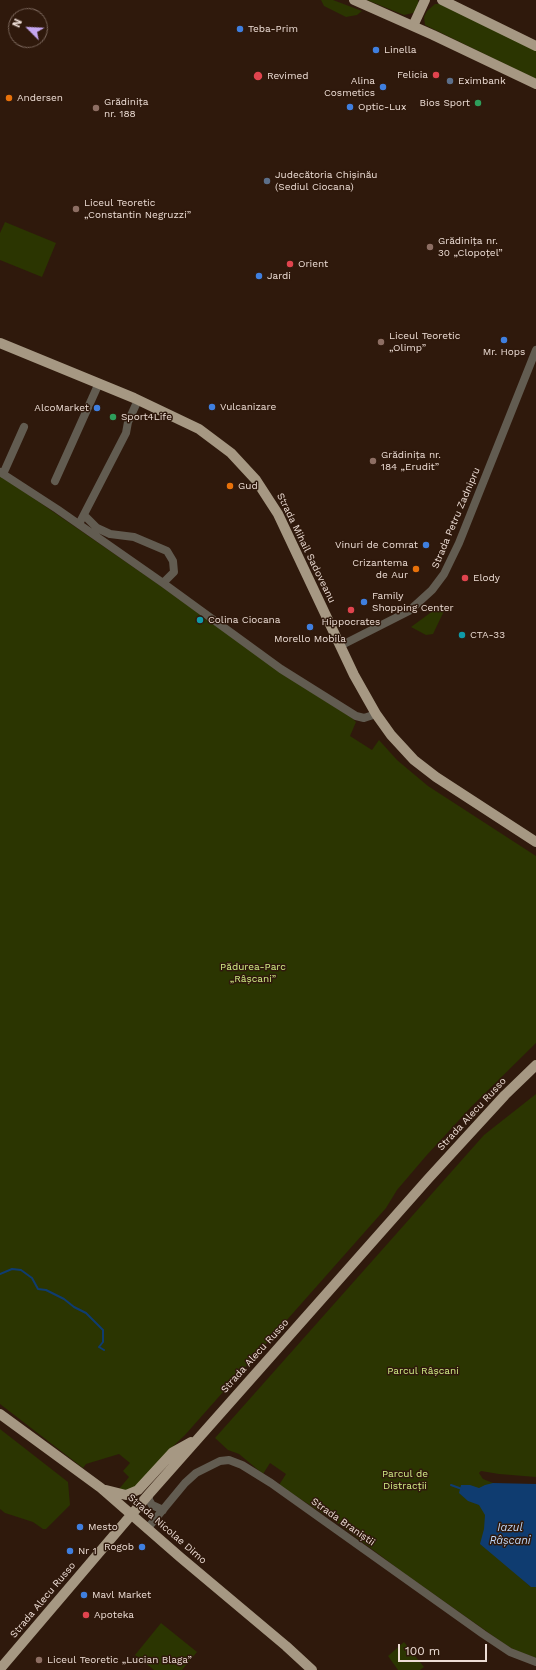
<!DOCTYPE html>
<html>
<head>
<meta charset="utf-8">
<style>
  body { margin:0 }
  #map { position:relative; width:536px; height:1670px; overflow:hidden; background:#2f190c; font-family:"Work Sans",sans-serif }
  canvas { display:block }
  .north { position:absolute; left:8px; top:8px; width:40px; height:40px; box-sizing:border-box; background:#2f190c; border:1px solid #7b675c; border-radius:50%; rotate:294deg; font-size:11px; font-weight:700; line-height:16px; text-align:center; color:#edddd5 }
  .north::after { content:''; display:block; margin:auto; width:14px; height:18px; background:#c5a7f1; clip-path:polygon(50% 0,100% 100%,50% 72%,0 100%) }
  .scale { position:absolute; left:398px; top:1644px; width:89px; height:18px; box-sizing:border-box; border:2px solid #edddd5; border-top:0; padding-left:5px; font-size:12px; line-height:14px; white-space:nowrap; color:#edddd5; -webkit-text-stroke:3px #2f190c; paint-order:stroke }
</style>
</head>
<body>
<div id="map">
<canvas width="536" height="1670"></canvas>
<div class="north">N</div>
<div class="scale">100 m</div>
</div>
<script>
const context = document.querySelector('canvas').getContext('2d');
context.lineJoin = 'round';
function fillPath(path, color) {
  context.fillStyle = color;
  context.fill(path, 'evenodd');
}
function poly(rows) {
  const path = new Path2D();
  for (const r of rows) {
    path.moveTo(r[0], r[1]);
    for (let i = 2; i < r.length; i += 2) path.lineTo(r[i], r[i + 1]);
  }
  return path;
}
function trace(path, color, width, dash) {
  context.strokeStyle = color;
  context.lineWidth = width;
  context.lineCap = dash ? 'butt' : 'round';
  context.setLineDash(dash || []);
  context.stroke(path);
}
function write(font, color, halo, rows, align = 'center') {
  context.font = font + ' "Work Sans",sans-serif';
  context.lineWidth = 3;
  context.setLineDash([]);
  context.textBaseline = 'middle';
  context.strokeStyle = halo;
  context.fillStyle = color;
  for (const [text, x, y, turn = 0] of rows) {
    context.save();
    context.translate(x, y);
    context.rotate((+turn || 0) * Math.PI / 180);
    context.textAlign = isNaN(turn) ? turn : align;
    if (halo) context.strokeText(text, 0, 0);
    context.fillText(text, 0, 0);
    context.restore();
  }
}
fillPath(poly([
  [321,0,333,0,362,11,357,15,346,17,324,6],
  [367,0,418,0,419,5,416,10,413,13,404,15],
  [435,4,440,4,536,50,536,79,425,25,424,17,427,11],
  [5,222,56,243,42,277,0,260,0,233],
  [0,475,165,589,283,674,352,718,356,722,350,736,372,750,379,740,397,760,428,786,536,856,536,1043,471,1107,426,1156,397,1190,386,1208,185,1435,166,1453,135,1488,122,1491,119,1489,129,1477,123,1471,130,1463,119,1454,86,1464,83,1468,0,1404],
  [441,605,444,606,445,609,433,634,426,635,411,627],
  [536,1094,536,1477,499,1474,481,1471,479,1473,483,1479,493,1483,522,1579,531,1587,536,1587,536,1658,515,1650,506,1645,401,1571,336,1522,279,1485,286,1474,270,1463,263,1474,239,1454,228,1450,215,1438,484,1135],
  [0,1429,68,1482,70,1505,46,1529,43,1529,33,1522,5,1513,0,1509],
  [161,1623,197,1652,182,1670,154,1670,135,1655],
  [404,1642,424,1667,420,1670,398,1670,388,1656]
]), '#2b3501');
fillPath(poly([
  [493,1483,536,1484,536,1587,531,1587,480,1544,484,1529,485,1515,479,1505,468,1501,459,1493,461,1485,470,1485,479,1488,485,1485]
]), '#0f3c70');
trace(poly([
  [0,1274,12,1269,21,1270,32,1278,38,1289,46,1290,64,1299,74,1307,86,1313,103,1330,103,1342,99,1347,104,1350],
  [451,1485,462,1489]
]), '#0f3c70', 2);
trace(poly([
  [0,472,57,509,163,583,281,669,356,716,364,718,376,714],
  [3,474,24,427],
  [55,481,99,383],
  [84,515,97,528,110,534,134,537,167,551,173,561,174,572,163,583],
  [79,524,126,433,128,422,138,400],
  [340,646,409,611,432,590,444,574,459,543,536,350],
  [149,1494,149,1500,152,1505,163,1510],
  [147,1529,185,1483,196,1473,220,1461,229,1460,242,1465,271,1483,483,1634,510,1652,536,1662]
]), '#625c51', 8);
trace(poly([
  [354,0,433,35,536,84],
  [442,0,536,46],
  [413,26,425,0],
  [0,343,134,398,199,429,231,453,256,480,278,514,354,675,376,714,391,735,414,760,436,777,536,842],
  [0,1414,101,1488,180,1557,286,1646,312,1670],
  [106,1490,126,1495,138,1490,173,1452,191,1442],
  [0,1669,149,1494,428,1179,505,1095,536,1065]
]), '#a69883', 10);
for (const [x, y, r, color] of [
  [240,29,4,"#3f7fe0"],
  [376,50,4,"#3f7fe0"],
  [436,75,4,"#e0444e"],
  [258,76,5,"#e0444e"],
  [450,81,4,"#5c6f8a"],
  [383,87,4,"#3f7fe0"],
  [9,98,4,"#e8710a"],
  [478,103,4,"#2e9e5b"],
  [350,107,4,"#3f7fe0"],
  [96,108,4,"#8d6e63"],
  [267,181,4,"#5c6f8a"],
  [76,209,4,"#8d6e63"],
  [430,247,4,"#8d6e63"],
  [290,264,4,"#e0444e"],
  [259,276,4,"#3f7fe0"],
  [504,340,4,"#3f7fe0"],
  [381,342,4,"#8d6e63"],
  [212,407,4,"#3f7fe0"],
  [97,408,4,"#3f7fe0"],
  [113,417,4,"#2e9e5b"],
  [373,461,4,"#8d6e63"],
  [230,486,4,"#e8710a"],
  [426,545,4,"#3f7fe0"],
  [416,569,4,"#e8710a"],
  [465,578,4,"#e0444e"],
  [364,602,4,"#3f7fe0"],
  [351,610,4,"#e0444e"],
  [200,620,4,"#0f9aa8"],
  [310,627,4,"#3f7fe0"],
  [462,635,4,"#0f9aa8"],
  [80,1527,4,"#3f7fe0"],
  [142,1547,4,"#3f7fe0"],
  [70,1551,4,"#3f7fe0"],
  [84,1595,4,"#3f7fe0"],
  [86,1615,4,"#e0444e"],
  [39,1660,4,"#8d6e63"]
]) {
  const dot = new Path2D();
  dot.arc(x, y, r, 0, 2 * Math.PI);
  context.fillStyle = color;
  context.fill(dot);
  trace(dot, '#2f190c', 1.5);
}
write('10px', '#edddd5', '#2f190c', [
  ["Teba-Prim",248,29],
  ["Linella",384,50],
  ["Felicia",428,75,"right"],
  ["Revimed",267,76],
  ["Alina",375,81,"right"],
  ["Cosmetics",375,93,"right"],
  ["Eximbank",458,81],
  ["Andersen",17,98],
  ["Grădinița",104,102],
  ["nr. 188",104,114],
  ["Bios Sport",470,103,"right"],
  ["Optic-Lux",358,107],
  ["Judecătoria Chișinău",275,175],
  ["(Sediul Ciocana)",275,187],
  ["Liceul Teoretic",84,203],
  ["„Constantin Negruzzi”",84,215],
  ["Grădinița nr.",438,241],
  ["30 „Clopoțel”",438,253],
  ["Orient",298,264],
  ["Jardi",267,276],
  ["Liceul Teoretic",389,336],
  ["„Olimp”",389,348],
  ["Mr. Hops",504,352,"center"],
  ["Vulcanizare",220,407],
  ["AlcoMarket",89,408,"right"],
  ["Sport4Life",121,417],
  ["Grădinița nr.",381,455],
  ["184 „Erudit”",381,467],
  ["Gud",238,486],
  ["Vinuri de Comrat",418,545,"right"],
  ["Crizantema",408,563,"right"],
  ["de Aur",408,575,"right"],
  ["Elody",473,578],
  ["Family",372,596],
  ["Shopping Center",372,608],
  ["Colina Ciocana",208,620],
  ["Hippocrates",351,622,"center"],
  ["CTA-33",470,635],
  ["Morello Mobila",310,639,"center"],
  ["Mesto",88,1527],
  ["Rogob",134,1547,"right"],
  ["Nr 1",78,1551],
  ["Mavl Market",92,1595],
  ["Apoteka",94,1615],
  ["Liceul Teoretic „Lucian Blaga”",47,1660]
], 'left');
write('10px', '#edddd5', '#2f190c', [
  ["Strada Petru Zadnipru",456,518,-67],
  ["Strada Mihail Sadoveanu",306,548,64],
  ["Strada Alecu Russo",472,1114,-47],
  ["Strada Alecu Russo",255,1356,-48],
  ["Strada Braniștii",343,1522,35],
  ["Strada Nicolae Dimo",167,1529,41],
  ["Strada Alecu Russo",43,1600,-50]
]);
write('10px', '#d3ee87', '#2f190c', [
  ["Pădurea-Parc",253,967],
  ["„Râșcani”",253,979],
  ["Parcul Râșcani",423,1371],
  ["Parcul de",405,1474],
  ["Distracții",405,1486]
]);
write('italic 11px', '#bed7f8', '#2f190c', [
  ["Iazul",510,1528],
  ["Râșcani",510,1541]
]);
</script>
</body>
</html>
